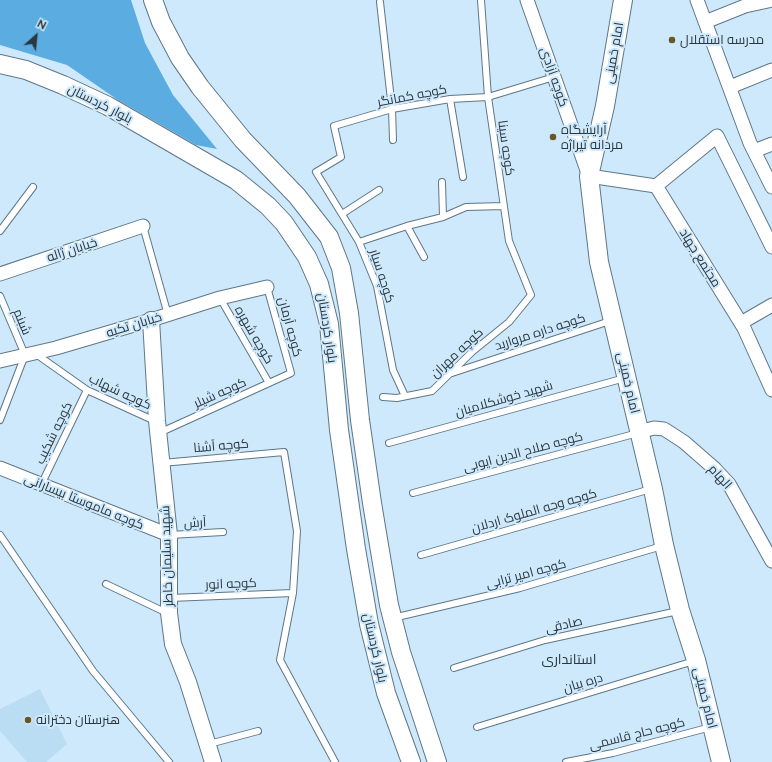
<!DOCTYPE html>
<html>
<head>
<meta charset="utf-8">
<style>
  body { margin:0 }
  #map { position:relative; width:772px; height:762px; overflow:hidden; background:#cee9fc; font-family:Raleway,sans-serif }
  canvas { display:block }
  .north { position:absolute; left:16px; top:16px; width:40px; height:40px; -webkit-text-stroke:3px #cee9fc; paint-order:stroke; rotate:27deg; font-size:11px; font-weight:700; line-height:16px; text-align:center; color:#2b363d }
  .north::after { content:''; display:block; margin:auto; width:14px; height:18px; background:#2b363d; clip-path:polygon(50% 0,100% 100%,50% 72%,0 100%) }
</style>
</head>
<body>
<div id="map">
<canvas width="772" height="762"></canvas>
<div class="north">N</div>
</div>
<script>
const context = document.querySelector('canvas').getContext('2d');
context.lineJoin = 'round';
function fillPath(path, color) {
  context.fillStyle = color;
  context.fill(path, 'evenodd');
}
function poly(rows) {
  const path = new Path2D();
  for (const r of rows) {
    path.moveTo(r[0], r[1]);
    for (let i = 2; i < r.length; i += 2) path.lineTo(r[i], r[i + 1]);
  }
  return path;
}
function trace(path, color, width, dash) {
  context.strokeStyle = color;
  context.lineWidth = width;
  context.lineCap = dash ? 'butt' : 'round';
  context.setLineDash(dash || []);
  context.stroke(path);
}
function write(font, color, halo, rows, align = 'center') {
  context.font = font + ' Raleway,Cairo,sans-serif';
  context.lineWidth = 4;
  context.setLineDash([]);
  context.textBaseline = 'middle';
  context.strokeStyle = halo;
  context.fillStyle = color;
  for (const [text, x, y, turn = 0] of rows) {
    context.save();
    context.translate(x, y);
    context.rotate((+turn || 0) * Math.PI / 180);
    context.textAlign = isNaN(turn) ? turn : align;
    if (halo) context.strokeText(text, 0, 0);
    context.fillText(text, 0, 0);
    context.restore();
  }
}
fillPath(poly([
  [40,689,67,744,46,762,27,762,0,731,0,709]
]), '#bbddf4');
fillPath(poly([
  [0,0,131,0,145,43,173,95,217,149,196,145,118,100,67,65,0,45]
]), '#5aace1');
const service = poly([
  [380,2,392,109,393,140],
  [450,99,463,177],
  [442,182,443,217,466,207,504,206],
  [342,214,379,190],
  [143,226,168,315],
  [407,226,443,217],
  [0,231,33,187],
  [359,242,407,226,424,257],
  [0,296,25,355,0,420],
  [220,298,269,383],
  [36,354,87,390,155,421],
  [452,373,610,321],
  [405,396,393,370,377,286,359,242,316,172,341,157,334,126,392,109,450,99,488,97,554,77],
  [383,397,397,398,432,391,472,352,509,322,531,295,509,241,488,97,481,0],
  [159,433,291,373,267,287],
  [389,443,625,378],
  [162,463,284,452,297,531,293,593,280,660,335,762],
  [41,485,87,390],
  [413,493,638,433],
  [0,535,93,671,169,762],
  [170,535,223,532],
  [421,555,651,489],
  [106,584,167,613],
  [170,598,293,593],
  [393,618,520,588,662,546],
  [454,668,545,640,678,611],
  [477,727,694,661],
  [209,744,258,731],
  [566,762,613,753,711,727]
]);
const minor = poly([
  [527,0,589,176,656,186,744,328,772,390],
  [697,0,750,143,772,187],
  [705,22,745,6,772,0],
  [730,87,772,70],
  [754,151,772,144],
  [656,186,717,136,772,247],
  [0,274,143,226],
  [741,323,772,305],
  [0,361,56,348,151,320,220,298,267,287],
  [639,432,654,428,664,429,684,442,715,469,729,484,772,561],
  [0,468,169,535]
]);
const tertiary = poly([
  [151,320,157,421,169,535,169,613,173,644,188,682,213,762]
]);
const secondary = poly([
  [153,0,161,22,180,58,200,87,243,140,297,196,329,237,341,268,349,313,360,420,372,503,389,605,401,652,437,762],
  [623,0,605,106,589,176,599,262,653,489,664,545,680,610,696,660,721,762],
  [0,64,26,70,63,85,108,106,236,180,268,206,284,223,307,257,319,284,329,324,339,430,356,549,369,624,386,693,411,762]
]);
trace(service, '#5e7788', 8);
trace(minor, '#5e7788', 15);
trace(tertiary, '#5e7788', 18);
trace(secondary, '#5e7788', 20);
trace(service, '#fff', 6);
trace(minor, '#fff', 13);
trace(tertiary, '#fff', 16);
trace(secondary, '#fff', 18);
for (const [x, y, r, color] of [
  [672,40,4,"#685624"],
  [553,137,4,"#685624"],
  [28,720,4,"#685624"]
]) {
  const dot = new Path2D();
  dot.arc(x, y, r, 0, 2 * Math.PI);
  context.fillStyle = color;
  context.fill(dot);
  trace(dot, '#cee9fc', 1.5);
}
write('13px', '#2b363d', '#cee9fc', [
  ["مدرسه استقلال",680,40],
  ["آرایشگاه",561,130],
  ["مردانه تیراژه",561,145],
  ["هنرستان دخترانه",36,720]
], 'left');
write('13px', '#2b363d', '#cee9fc', [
  ["امام خمینی",614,53,-80],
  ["کوچه آزادی",554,77,71],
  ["کوچه کمانگر",412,96,-11],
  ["بلوار کردستان",100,104,27],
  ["کوچه سینا",506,148,82],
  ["خیابان ژاله",72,250,-18],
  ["مجتمع جهاد",700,258,58],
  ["کوچه سیار",382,276,72],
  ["شبنم",22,322,67],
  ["خیابان تکیه",134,325,-17],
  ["کوچه آرمان",290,327,75],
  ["بلوار کردستان",327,328,81],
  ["کوچه داره مروارید",540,332,-18],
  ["کوچه شهره",254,335,60],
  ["کوچه مهران",457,353,-43],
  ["امام خمینی",628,383,77],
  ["کوچه شهاب",120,392,25],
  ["کوچه شیلر",220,393,-24],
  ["شهید خوشکلامیان",504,399,-16],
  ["کوچه شکیب",54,433,-64],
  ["کوچه آشنا",221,446,-5],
  ["کوچه صلاح الدین ایوبی",523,452,-15],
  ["الهام",720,477,48],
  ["کوچه ماموستا بیسارانی",84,502,22],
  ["کوچه وجه الملوک اردلان",534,511,-16],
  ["آرش",195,523,-3],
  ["شهید سلیمان خاطر",167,556,-92],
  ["کوچه امیر ترابی",526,574,-15],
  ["کوچه انور",231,584,-2],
  ["صادقی",564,625,-13],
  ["بلوار کردستان",375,648,77],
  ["دره بیان",583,683,-17],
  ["امام خمینی",705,698,76],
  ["کوچه حاج قاسمی",637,734,-14]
]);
write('14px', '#2b363d', '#cee9fc', [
  ["استانداری",569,660]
]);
</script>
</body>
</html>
